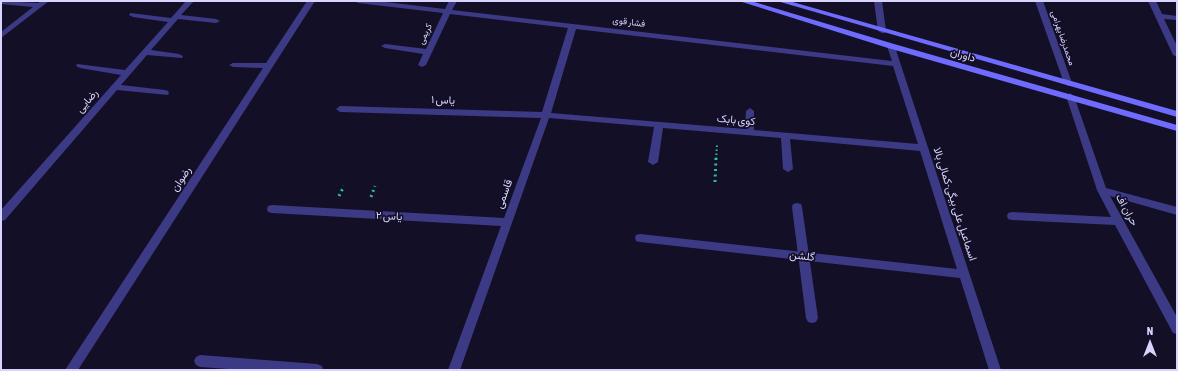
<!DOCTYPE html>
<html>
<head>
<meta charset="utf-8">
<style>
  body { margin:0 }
  #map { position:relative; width:1178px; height:371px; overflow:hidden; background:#130f26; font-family:"Asap Condensed",sans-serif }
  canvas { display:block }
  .frame { position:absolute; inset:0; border:2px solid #d9d4ff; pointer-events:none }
  .north { position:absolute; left:1130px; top:323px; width:40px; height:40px; -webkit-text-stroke:3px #130f26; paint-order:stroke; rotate:0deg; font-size:11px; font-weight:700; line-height:16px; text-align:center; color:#d9d4ff }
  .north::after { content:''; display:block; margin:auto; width:14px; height:18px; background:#d9d4ff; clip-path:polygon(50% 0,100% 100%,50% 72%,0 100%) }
</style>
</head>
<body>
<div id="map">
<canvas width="1178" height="371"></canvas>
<div class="frame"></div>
<div class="north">N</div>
</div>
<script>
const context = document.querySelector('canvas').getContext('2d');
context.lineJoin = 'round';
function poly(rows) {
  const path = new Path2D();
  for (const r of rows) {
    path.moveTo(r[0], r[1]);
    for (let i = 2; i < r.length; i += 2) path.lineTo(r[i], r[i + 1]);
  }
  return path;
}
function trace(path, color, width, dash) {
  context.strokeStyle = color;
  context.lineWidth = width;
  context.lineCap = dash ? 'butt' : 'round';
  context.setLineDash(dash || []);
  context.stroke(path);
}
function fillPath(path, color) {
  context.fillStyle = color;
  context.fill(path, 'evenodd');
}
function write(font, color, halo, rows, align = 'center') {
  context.font = font + ' "Asap Condensed",Vazirmatn,sans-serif';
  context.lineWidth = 3.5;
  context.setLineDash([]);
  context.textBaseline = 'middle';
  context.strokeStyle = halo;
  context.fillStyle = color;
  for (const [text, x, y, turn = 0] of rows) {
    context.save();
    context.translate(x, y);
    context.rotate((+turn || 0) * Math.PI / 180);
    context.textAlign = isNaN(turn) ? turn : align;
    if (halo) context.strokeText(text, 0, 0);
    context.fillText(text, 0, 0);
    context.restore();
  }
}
trace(poly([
  [716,159,717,145]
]), '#2fb8b0', 2, [1.5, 2.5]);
trace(poly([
  [715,182,716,158],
  [339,196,344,186],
  [371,197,375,186]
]), '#2fb8b0', 3, [2, 3.5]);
fillPath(poly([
  [797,203,801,204,802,207,818,318,816,322,812,323,808,322,806,318,792,207,793,204,797,203]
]), '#3d3a85');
fillPath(poly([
  [1,1,38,3,41,1,49,1,1,38,1,32,33,7,1,4,1,1],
  [186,1,194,1,181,15,216,19,220,21,216,23,178,19,151,50,179,54,183,56,182,58,147,55,121,85,165,90,168,91,169,93,168,95,117,90,5,220,1,221,1,210,121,75,80,68,76,66,77,64,125,70,168,22,133,17,129,15,130,13,171,18,186,1],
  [307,1,315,1,78,370,65,370,263,68,233,67,229,65,233,63,266,63,307,1],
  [354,1,377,1,445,9,449,1,457,1,452,10,892,61,887,46,888,44,894,44,1001,370,989,370,960,278,640,242,636,241,635,238,636,235,640,234,957,269,920,151,790,139,793,169,788,172,783,169,781,138,663,128,658,162,653,165,648,162,654,127,549,118,460,370,448,370,501,226,272,213,268,212,267,209,268,206,272,205,504,218,541,118,340,112,336,109,340,106,542,112,568,28,450,14,426,65,422,67,418,65,423,54,385,48,381,46,385,44,426,49,443,13,358,3,354,1],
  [576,29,893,66,918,144,754,130,754,111,750,108,746,111,745,129,551,113,576,29],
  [874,1,882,1,886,31,885,33,882,33,878,31,874,1],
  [1035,1,1043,1,1072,83,1071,85,1068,86,1064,83,1035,1],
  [1148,1,1156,1,1162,14,1177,16,1177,20,1164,19,1177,46,1177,57,1173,55,1148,1],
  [1070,93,1074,96,1106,188,1177,207,1177,215,1110,196,1177,317,1177,334,1173,333,1115,225,1012,220,1008,219,1007,216,1008,213,1012,212,1111,217,1097,190,1066,96,1070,93],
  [200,355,317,364,322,366,323,370,242,370,200,367,196,365,194,361,196,357,200,355]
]), '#3d3a85');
fillPath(poly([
  [739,1,751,1,894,44,1177,125,1177,131,888,48,739,1],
  [777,1,789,1,1177,111,1177,117,777,1]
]), '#6f6bff');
write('9px', '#d9d4ff', '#130f26', [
  ["فشار قوی",629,22,7],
  ["کریمی",425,34,-65],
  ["محمدرضا بهرامی",1063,38,71]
]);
write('11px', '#d9d4ff', '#130f26', [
  ["داوران",963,55,16],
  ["یاس ۱",443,100,2],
  ["رضایی",87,101,-49],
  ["کوی بابک",736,120,5],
  ["رضوان",181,179,-57],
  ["قاسمی",504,194,-70],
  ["اسماعیل علی بیگی-کمالی بالا",955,204,72],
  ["حران اف",1127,210,61],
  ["یاس ۲",389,216,3],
  ["گلشن",802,256,6]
]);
</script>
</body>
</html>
